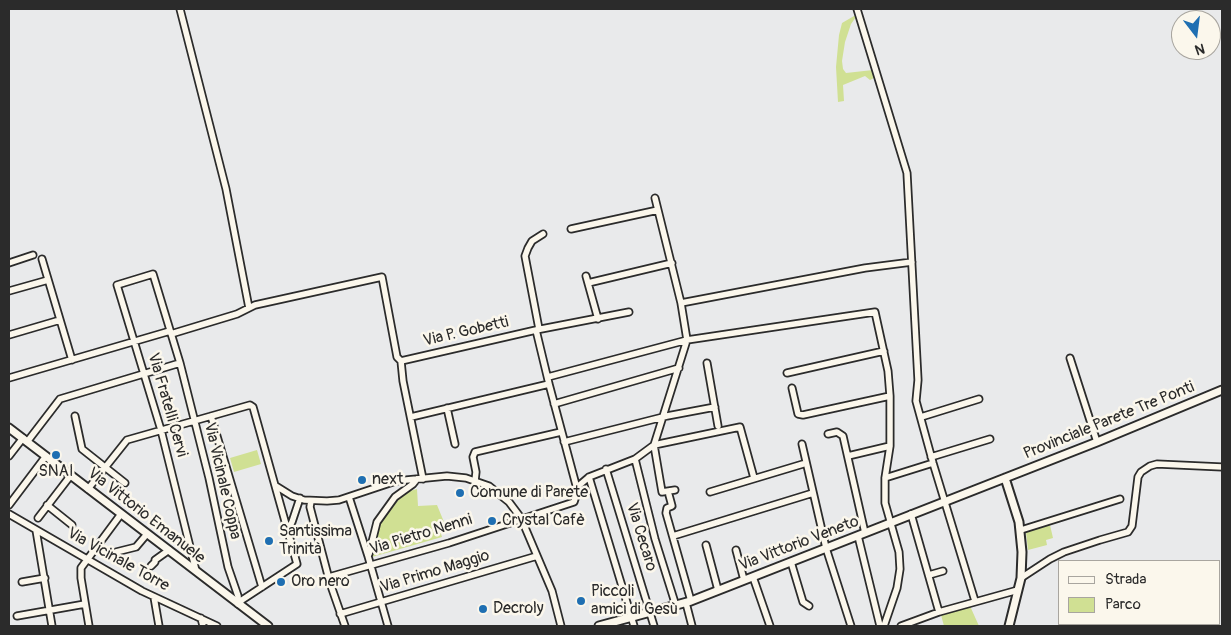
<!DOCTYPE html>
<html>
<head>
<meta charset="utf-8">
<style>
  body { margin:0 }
  #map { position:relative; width:1231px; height:635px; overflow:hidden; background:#e9eaeb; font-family:Pangolin,sans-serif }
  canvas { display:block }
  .frame { position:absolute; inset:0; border:10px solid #2b2b2b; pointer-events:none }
  .legend { position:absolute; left:1058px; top:560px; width:162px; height:65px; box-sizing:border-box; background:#fbf7ec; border:1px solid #a8a59f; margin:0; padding:6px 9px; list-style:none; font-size:15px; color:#2b2b2b }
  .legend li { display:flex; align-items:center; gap:10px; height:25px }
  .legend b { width:25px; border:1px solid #a8a59f }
  .north { position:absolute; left:1171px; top:10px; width:50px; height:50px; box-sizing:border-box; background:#fbf7ec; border:1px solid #a8a59f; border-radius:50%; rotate:165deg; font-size:14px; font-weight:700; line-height:20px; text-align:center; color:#2b2b2b }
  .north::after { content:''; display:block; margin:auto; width:18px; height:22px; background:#1f6fb2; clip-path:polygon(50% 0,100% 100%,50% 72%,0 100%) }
</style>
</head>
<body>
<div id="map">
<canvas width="1231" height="635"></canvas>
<div class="frame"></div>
<ul class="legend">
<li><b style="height:6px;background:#fbf7ec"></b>Strada</li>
<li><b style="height:14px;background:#d0e093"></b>Parco</li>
</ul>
<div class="north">N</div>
</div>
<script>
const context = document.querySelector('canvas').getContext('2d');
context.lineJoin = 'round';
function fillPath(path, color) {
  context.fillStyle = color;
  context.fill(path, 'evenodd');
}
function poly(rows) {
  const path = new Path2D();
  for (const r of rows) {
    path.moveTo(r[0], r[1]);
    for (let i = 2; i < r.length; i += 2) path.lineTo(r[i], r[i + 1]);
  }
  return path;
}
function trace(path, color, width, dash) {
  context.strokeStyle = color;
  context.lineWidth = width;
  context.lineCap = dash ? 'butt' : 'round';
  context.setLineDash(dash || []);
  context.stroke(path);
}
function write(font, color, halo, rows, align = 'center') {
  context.font = font + ' Pangolin,sans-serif';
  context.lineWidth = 5;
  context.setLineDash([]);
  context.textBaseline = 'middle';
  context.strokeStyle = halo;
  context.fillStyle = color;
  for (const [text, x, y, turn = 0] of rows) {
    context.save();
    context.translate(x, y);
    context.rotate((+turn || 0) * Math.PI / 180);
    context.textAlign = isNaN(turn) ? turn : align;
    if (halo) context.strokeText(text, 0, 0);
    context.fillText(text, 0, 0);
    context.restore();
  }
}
fillPath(poly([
  [854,16,856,17,851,24,845,42,842,61,843,69,846,73,873,70,876,77,870,80,865,76,843,85,844,101,838,102,836,67,839,35,842,23],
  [257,450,261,464,234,472,230,458],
  [417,489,418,506,437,505,444,522,438,524,442,537,372,557,377,530,383,519,400,498,410,491],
  [1050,525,1053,538,1046,540,1047,545,1028,550,1026,532],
  [970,606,979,626,944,626,941,615]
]), '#d0e093');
const minor = poly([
  [180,9,226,189,249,308],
  [857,9,907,173,918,380,916,401,933,463,975,601],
  [655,198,681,303,687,340,654,445,662,492,675,490],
  [571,229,658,210],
  [42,259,72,360],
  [9,263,33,255],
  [586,276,598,319],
  [588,283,672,263],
  [9,291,48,280],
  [681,303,865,268,912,262],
  [539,329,525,256,528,248,532,241,543,234],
  [171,334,237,314,255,305,382,277,397,357,401,361,403,381,423,479],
  [9,335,60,320],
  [1070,358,1097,442],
  [401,361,536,330,629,312],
  [707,363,718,426],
  [787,373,884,351],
  [548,377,687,340,875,312,888,371,890,396,890,446,885,478,885,503,899,552,900,569,897,588,884,626],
  [9,378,170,331],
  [792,388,798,414,803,415,890,396],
  [554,404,679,368],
  [447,408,455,444],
  [75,416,82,449,125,483],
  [211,416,262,587],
  [411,417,549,384],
  [921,417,979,399],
  [828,434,837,432,843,436,865,533],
  [27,442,60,399,180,363],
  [564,442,667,416,715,407],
  [802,444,826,548,851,626],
  [9,456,23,438],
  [848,456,890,446],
  [931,457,990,439],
  [635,459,655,539,676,606],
  [606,469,654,626],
  [589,477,634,626],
  [885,478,933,463],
  [475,481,476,472,473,457,475,452,561,432],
  [276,486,292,496,304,500,327,501,339,500,396,481,447,476,466,478,489,486,509,502,521,518,552,591,561,626],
  [576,488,589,477,635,459,654,445,740,427,754,478],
  [88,489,127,440,250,405,253,407,297,564,242,600,238,604],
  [710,492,803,464],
  [669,495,672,506,667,508,666,513,691,601],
  [349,497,368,556,388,626],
  [311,501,310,507,330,583,345,626],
  [9,505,46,456],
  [47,505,72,525],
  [9,514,142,591,217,626],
  [911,514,939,612],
  [38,518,71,475],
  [288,529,292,522,300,498],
  [36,530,52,626],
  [1021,530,1120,499],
  [673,536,813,493],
  [858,536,880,626],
  [706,545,718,590],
  [736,550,744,580],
  [116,552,136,547,147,534],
  [369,554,377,522,395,497,413,484,417,479],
  [791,562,803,602,809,606],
  [151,566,155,562,155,560,169,550],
  [196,571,161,430,117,285,153,274,180,363,209,478,228,567,238,596,238,604],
  [929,575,943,571],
  [329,577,449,543,574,502,576,496,576,485,549,384,536,330],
  [753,577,770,626],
  [1021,578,1050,559,1064,552,1100,540,1128,532,1132,526,1138,477,1141,472,1150,466,1157,464,1222,467],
  [22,582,45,578],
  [154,597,159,626],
  [686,603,692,626],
  [340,614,537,556],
  [17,616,85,604],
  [201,618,203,626],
  [89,626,81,578,81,568,121,514],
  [901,626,939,612,1018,590]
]);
const tertiary = poly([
  [9,428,268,626],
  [1005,478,1019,522,1022,552,1021,578,1009,626],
  [599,626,691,601,1097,442,1222,390]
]);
trace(minor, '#2b2b2b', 9);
trace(tertiary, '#2b2b2b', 11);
trace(minor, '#fbf7ec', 5.5);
trace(tertiary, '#fbf7ec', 7);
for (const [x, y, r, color] of [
  [56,455,5,"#1f6fb2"],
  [362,480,5,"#1f6fb2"],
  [460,493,5,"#1f6fb2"],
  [492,521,5,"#1f6fb2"],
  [269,541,5,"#1f6fb2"],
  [281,582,5,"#1f6fb2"],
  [581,601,5,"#1f6fb2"],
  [483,609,5,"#1f6fb2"]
]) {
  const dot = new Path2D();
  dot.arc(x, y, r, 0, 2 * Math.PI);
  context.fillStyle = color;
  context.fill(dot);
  trace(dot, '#fbf7ec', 2);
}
write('16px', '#2b2b2b', '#fbf7ec', [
  ["Via P. Gobetti",466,332,-13],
  ["Via Fratelli Cervi",167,405,74],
  ["Provinciale Parete Tre Ponti",1109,421,-22],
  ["Via Vicinale Coppa",222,481,77],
  ["Via Vittorio Emanuele",146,516,38],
  ["Via Pietro Nenni",421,535,-17],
  ["Via Cecaro",641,537,73],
  ["Via Vittorio Veneto",799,544,-21],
  ["Via Vicinale Torre",118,560,29],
  ["Via Primo Maggio",435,572,-17]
]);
write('16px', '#2b2b2b', '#fbf7ec', [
  ["SNAI",56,472,"center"],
  ["next",372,480],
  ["Comune di Parete",470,493],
  ["Crystal Cafè",502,521],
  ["Santissima",279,532],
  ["Trinità",279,550],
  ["Oro nero",291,582],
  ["Piccoli",591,592],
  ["amici di Gesù",591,610],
  ["Decroly",493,609]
], 'left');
</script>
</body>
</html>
